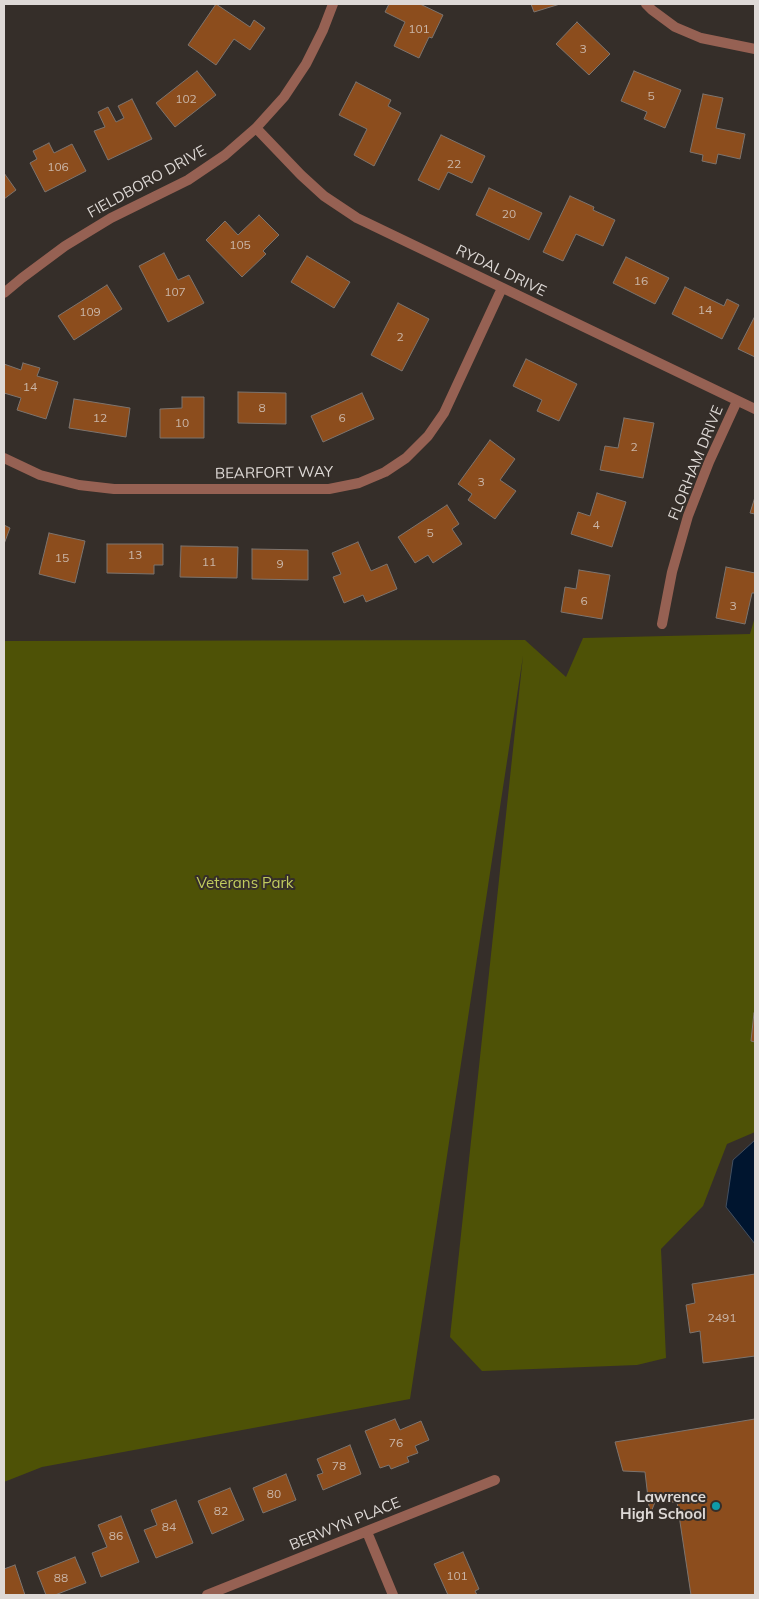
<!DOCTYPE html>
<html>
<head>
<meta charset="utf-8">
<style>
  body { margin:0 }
  #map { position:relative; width:759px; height:1599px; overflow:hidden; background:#352e29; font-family:Mulish,sans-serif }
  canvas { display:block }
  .frame { position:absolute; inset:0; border:5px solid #ded9d6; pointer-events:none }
</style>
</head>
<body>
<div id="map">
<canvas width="759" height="1599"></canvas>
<div class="frame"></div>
</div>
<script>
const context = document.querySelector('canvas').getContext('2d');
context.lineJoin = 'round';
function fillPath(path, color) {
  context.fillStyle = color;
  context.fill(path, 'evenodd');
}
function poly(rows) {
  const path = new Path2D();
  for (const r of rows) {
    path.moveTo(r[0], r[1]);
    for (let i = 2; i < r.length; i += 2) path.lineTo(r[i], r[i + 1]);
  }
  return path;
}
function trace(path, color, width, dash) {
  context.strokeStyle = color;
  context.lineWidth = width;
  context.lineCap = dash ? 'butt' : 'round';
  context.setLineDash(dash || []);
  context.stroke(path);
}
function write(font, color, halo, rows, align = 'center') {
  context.font = font + ' Mulish,sans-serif';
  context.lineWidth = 4;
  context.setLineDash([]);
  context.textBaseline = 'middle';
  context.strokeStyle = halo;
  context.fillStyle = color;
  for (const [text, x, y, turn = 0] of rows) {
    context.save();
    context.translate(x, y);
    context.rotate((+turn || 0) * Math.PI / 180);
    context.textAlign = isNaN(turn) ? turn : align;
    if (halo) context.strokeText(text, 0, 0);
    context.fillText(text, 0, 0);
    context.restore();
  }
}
fillPath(poly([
  [755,617,755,1132,727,1144,703,1206,661,1249,666,1358,637,1365,482,1371,450,1337,523,656,410,1399,42,1467,4,1482,4,641,525,640,566,677,583,638,750,634]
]), '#4e5206');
const water = poly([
  [755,1140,755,1244,726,1207,733,1160,755,1140]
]);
fillPath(water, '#00152f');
trace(water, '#435061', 1);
const building = poly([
  [216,4,250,27,254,20,265,28,250,50,234,39,216,65,188,45,216,4],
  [389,4,420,4,443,15,432,38,429,37,419,58,394,46,405,22,385,12,389,4],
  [531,4,560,4,534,12,531,4],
  [577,22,610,54,589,75,556,44,577,22],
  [197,71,216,95,175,127,156,103,197,71],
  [634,71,681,90,665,128,644,119,647,112,621,101,634,71],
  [356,82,391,100,388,106,401,113,374,166,354,155,367,129,339,115,356,82],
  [703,94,723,98,716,128,745,134,740,159,718,154,716,164,702,161,703,155,690,152,703,94],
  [132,99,152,139,108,160,94,131,105,127,98,112,108,107,116,122,124,118,118,106,132,99],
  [441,135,485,156,472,183,448,172,439,190,418,180,441,135],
  [49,143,54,153,72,144,86,171,45,192,30,163,37,159,33,151,49,143],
  [4,173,16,190,4,199,4,173],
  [489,188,542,213,529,240,476,215,489,188],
  [570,196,594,207,593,210,615,220,603,246,576,234,563,261,543,252,570,196],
  [259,215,279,235,263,251,266,254,242,277,206,240,225,221,238,235,259,215],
  [164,253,178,280,189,275,204,303,168,322,139,266,164,253],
  [307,256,350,282,334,308,291,282,307,256],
  [626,257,669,278,655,304,613,283,626,257],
  [107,285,122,309,74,340,58,316,107,285],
  [685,287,724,306,727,299,739,305,722,339,672,314,685,287],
  [398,303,429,319,402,371,371,355,398,303],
  [755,316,755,357,738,349,755,316],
  [526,359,577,384,559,421,537,411,542,400,513,386,526,359],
  [23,363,40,368,37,376,58,382,46,419,17,410,21,398,4,393,4,364,21,370,23,363],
  [238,392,286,393,286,424,238,423,238,392],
  [362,393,374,419,323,442,311,416,362,393],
  [182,397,204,397,204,438,160,438,160,409,182,408,182,397],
  [74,399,130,408,126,437,69,428,74,399],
  [624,418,654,423,643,478,600,470,605,446,618,448,624,418],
  [490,440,515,459,500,480,516,491,495,519,468,500,472,494,458,484,490,440],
  [597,493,626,502,612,547,571,534,578,512,590,516,597,493],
  [755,497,755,514,750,513,755,497],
  [447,505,459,524,452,529,462,544,433,563,428,555,415,563,398,537,447,505],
  [4,525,10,528,4,544,4,525],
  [49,533,85,541,75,583,39,574,49,533],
  [358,542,371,571,387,564,397,589,366,602,363,595,344,603,333,577,341,574,332,553,358,542],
  [107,544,163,544,163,565,154,565,154,574,107,573,107,544],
  [181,546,238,547,237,578,180,577,181,546],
  [252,549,308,550,308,580,252,579,252,549],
  [726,567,755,573,755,593,752,593,745,624,716,618,726,567],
  [579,570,610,575,602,619,561,612,565,587,576,589,579,570],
  [754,1013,755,1013,755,1042,751,1041,754,1013],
  [755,1274,755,1356,703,1363,700,1331,690,1333,686,1305,695,1303,692,1284,755,1274],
  [395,1419,400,1430,421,1421,429,1440,415,1446,418,1453,407,1457,409,1462,391,1469,389,1465,380,1468,365,1431,395,1419],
  [755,1419,755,1595,691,1595,677,1502,655,1502,650,1515,645,1472,623,1471,615,1442,755,1419],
  [350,1445,361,1474,323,1490,317,1475,323,1473,317,1459,350,1445],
  [286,1474,296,1500,263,1513,253,1488,286,1474],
  [230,1488,244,1520,212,1534,198,1501,230,1488],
  [176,1500,193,1543,156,1558,144,1530,157,1525,151,1510,176,1500],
  [121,1516,139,1562,101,1577,92,1553,107,1547,98,1525,121,1516],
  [463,1552,479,1589,475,1591,477,1595,448,1595,434,1564,463,1552],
  [75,1557,86,1583,55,1595,46,1595,37,1572,75,1557],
  [15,1565,25,1595,4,1595,4,1569,15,1565]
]);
fillPath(building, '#8c4d1d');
trace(building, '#7d746e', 1);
trace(poly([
  [646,4,652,10,675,27,701,38,755,49],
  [256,128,301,175,324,196,357,218,755,409],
  [4,293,22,278,65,246,111,218,188,180,225,155,256,128,284,97,306,64,323,30,333,4],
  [4,458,40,475,79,485,114,489,329,489,359,483,385,472,406,458,428,436,444,413,502,288],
  [662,624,672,572,688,516,709,462,737,401],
  [367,1532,393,1595],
  [207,1595,495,1480]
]), '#966153', 10);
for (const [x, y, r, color] of [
  [716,1506,5,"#0f9aa8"]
]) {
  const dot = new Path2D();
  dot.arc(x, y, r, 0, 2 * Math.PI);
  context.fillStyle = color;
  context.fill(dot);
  trace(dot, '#352e29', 2);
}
write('12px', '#cab6a8', null, [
  ["101",419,29],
  ["3",583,49],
  ["5",651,96],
  ["102",186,99],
  ["22",454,164],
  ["106",58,167],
  ["20",509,214],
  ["105",240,245],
  ["16",641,281],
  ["107",175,292],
  ["14",705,310],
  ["109",90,312],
  ["2",400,337],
  ["14",30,387],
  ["8",262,408],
  ["12",100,418],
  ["6",342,418],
  ["10",182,423],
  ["2",634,447],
  ["3",481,482],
  ["4",596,525],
  ["5",430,533],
  ["13",135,555],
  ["15",62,558],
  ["11",209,562],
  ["9",280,564],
  ["6",584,601],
  ["3",733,606],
  ["2491",722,1318],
  ["76",396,1443],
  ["78",339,1466],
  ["80",274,1494],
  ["82",221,1511],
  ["84",169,1527],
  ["86",116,1536],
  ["101",457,1576],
  ["88",61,1578]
]);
write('15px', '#ded9d6', '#352e29', [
  ["FIELDBORO DRIVE",147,182,-29],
  ["RYDAL DRIVE",501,271,26],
  ["FLORHAM DRIVE",696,463,-68],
  ["BEARFORT WAY",274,473,-1],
  ["BERWYN PLACE",345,1524,-22]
]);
write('15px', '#c1cb5e', '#352e29', [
  ["Veterans Park",245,883]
]);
write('bold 15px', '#ded9d6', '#352e29', [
  ["Lawrence",706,1497],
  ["High School",706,1514]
], 'right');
</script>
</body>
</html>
